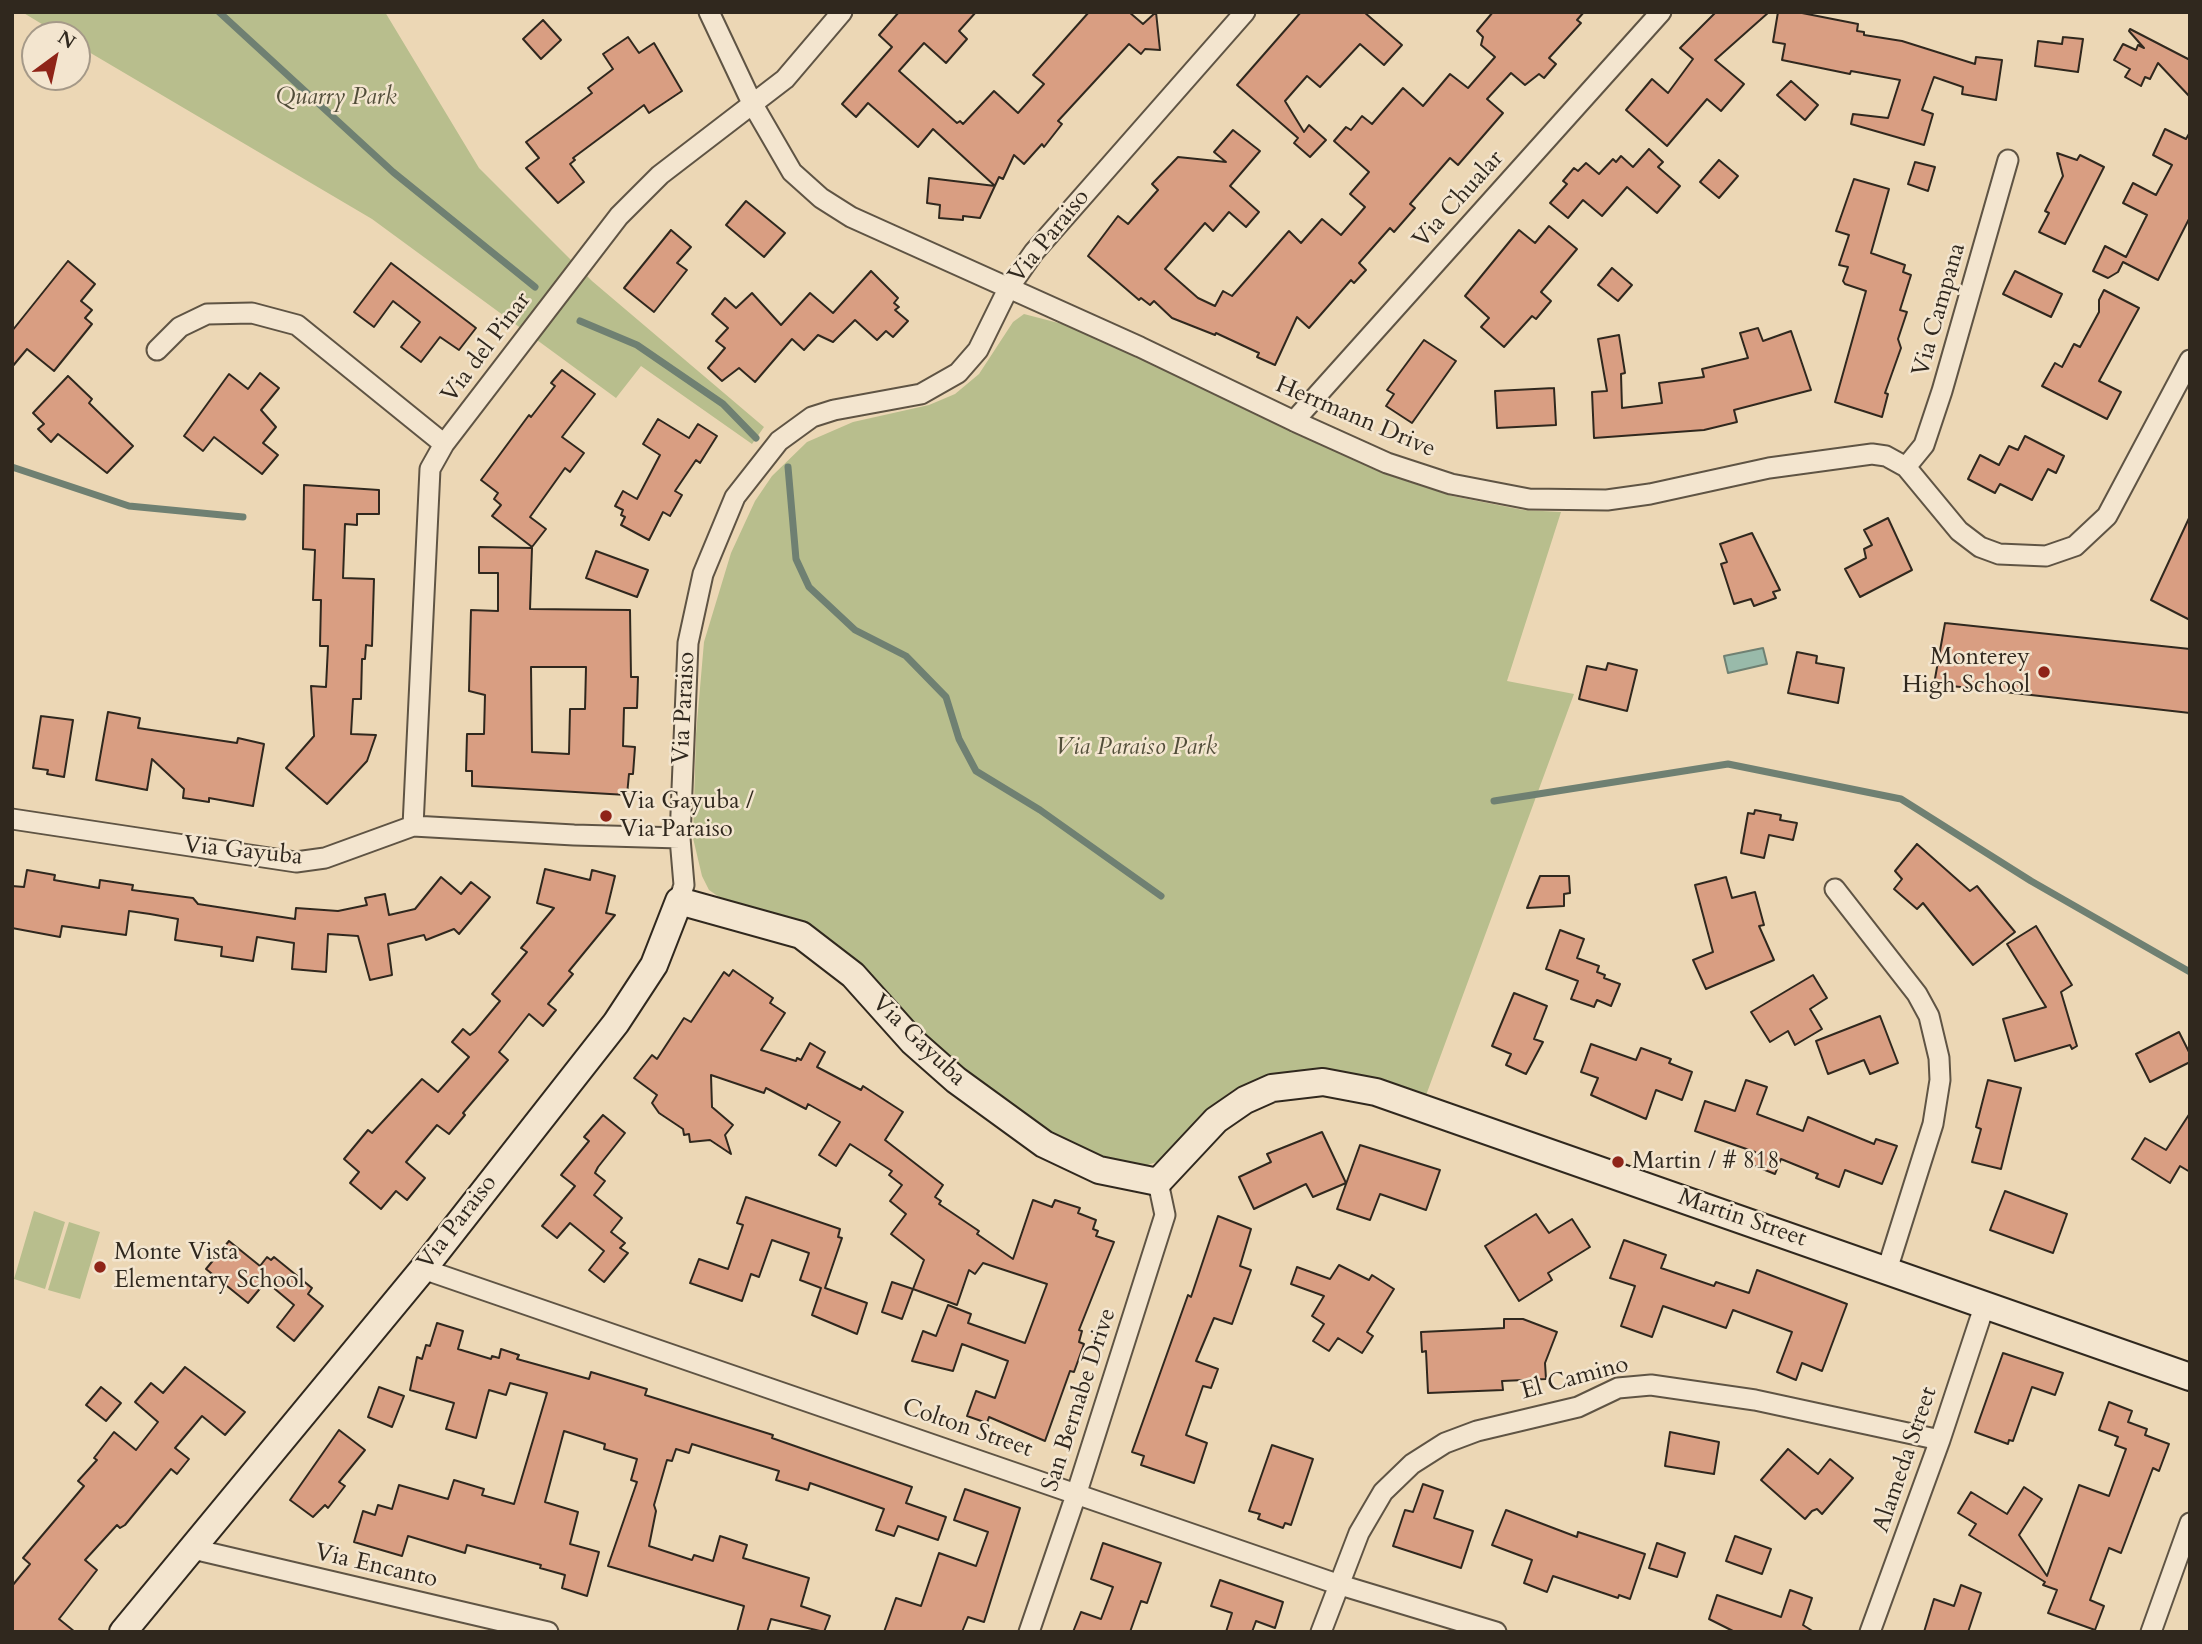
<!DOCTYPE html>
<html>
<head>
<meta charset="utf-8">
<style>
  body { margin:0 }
  #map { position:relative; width:2202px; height:1644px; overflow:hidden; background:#ecd7b5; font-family:Cardo,serif }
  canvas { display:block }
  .frame { position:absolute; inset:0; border:14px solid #30281e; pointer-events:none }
  .north { position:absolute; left:21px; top:21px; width:70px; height:70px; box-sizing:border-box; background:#f3e5cf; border:2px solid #a59988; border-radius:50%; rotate:33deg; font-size:19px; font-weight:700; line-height:28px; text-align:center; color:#30281e }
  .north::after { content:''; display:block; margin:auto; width:24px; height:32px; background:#8f2418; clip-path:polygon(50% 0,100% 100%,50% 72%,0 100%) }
</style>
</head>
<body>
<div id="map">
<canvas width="2202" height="1644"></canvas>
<div class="frame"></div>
<div class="north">N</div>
</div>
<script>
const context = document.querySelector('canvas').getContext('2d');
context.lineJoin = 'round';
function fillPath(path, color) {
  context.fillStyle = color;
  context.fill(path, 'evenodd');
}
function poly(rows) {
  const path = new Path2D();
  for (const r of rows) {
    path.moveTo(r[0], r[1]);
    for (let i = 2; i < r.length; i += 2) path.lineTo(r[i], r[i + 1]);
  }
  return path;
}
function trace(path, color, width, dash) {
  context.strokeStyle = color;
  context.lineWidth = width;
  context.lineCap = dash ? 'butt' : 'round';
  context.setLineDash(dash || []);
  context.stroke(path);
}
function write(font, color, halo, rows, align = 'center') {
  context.font = font + ' Cardo,serif';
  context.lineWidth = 5;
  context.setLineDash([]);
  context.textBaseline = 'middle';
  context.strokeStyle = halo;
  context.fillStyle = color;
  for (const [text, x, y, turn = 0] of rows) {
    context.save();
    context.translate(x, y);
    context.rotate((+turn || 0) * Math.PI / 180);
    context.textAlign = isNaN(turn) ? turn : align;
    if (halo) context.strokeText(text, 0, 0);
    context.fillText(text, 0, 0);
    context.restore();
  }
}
fillPath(poly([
  [22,12,385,12,479,168,592,281,764,427,752,444,641,366,616,398,372,219,77,45,77,35,60,35],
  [1024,314,1070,326,1384,471,1452,496,1523,510,1561,512,1507,681,1574,694,1425,1098,1341,1075,1296,1070,1266,1077,1233,1090,1202,1113,1160,1161,1141,1167,1118,1163,1072,1148,999,1100,911,1028,817,930,798,919,722,899,709,890,702,876,693,838,696,734,704,642,731,553,755,501,772,476,807,442,853,422,929,405,955,394,979,374,1013,322],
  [34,1211,65,1222,45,1289,14,1279],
  [69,1222,100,1232,80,1299,48,1290]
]), '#b8be8d');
const water = poly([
  [1763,648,1767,664,1728,673,1724,656,1763,648]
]);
fillPath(water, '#99baaa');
trace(water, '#6f8072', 2);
trace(poly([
  [219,12,393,172,535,287],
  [580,321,637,345,723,404,756,438],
  [12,467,129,506,243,517],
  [788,467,796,559,809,587,855,630,906,656,946,697,959,739,976,771,1040,810,1161,896],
  [1494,801,1728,764,1901,799,2031,881,2190,972]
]), '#6f8072', 7);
const building = poly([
  [899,12,976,12,959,31,967,39,946,63,924,43,899,71,957,123,960,121,963,124,994,91,1018,113,1044,84,1033,75,1089,12,1129,12,1143,24,1156,12,1160,50,1145,49,1141,54,1129,44,1058,121,1062,124,1044,147,1042,144,1024,164,1014,155,1003,179,999,177,980,218,963,216,963,220,939,218,940,205,927,203,929,178,995,186,933,129,918,147,868,103,856,117,842,104,892,47,879,35,899,12],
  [1301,12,1364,12,1402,45,1384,65,1360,44,1320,87,1307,76,1285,101,1304,132,1309,125,1326,140,1310,157,1294,143,1298,138,1237,85,1301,12],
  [1493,12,1584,12,1577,20,1581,23,1549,58,1556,64,1544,78,1539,74,1525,85,1511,73,1487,99,1503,113,1458,165,1450,158,1410,204,1415,208,1394,232,1390,228,1359,263,1366,270,1354,283,1351,280,1309,328,1297,317,1275,365,1257,357,1259,353,1216,333,1215,335,1172,318,1154,301,1150,305,1141,298,1139,300,1088,256,1118,216,1128,224,1158,190,1152,184,1178,157,1226,162,1214,152,1233,130,1260,151,1230,186,1259,212,1246,227,1229,212,1213,231,1205,223,1165,269,1198,298,1215,306,1223,291,1232,296,1289,231,1301,243,1322,219,1341,235,1365,207,1350,194,1369,172,1334,141,1346,127,1351,130,1362,116,1372,124,1403,88,1423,106,1450,74,1468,88,1495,57,1481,45,1483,37,1477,31,1493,12],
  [1716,12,1769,12,1715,60,1744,84,1721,111,1707,99,1667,146,1626,110,1652,79,1668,93,1693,59,1680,48,1716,12],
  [1778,12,1797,12,1858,24,1857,31,1864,32,1864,35,1902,41,1975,64,1976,57,2002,60,1996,100,1962,94,1963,87,1934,77,1922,110,1933,114,1924,145,1851,124,1853,114,1888,118,1900,80,1851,71,1850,74,1782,60,1785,44,1773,42,1778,12],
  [543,20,561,40,541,59,523,39,543,20],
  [2130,29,2190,60,2190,97,2158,63,2150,79,2145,77,2141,86,2125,77,2130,69,2114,60,2123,44,2136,50,2138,45,2144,48,2129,31,2130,29],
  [628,37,639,53,654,43,682,91,649,113,644,105,573,158,575,160,570,164,584,182,558,203,526,168,539,158,526,142,592,93,588,88,613,69,603,54,628,37],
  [2063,37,2083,39,2078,72,2035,66,2038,41,2062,44,2063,37],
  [1791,81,1818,105,1805,120,1777,95,1791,81],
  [2165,129,2186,139,2190,132,2190,217,2158,280,2123,262,2118,272,2108,278,2093,271,2105,246,2126,257,2147,215,2123,203,2133,183,2156,195,2172,165,2153,155,2165,129],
  [1649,149,1663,162,1658,167,1680,186,1657,213,1627,187,1602,216,1583,200,1568,218,1550,203,1567,184,1563,181,1574,168,1578,171,1586,163,1599,174,1613,159,1616,162,1621,156,1633,167,1649,149],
  [2057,153,2077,160,2080,155,2104,167,2065,244,2039,232,2049,213,2045,211,2063,176,2057,153],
  [1719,160,1738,176,1719,198,1700,182,1719,160],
  [1915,162,1935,167,1928,191,1908,184,1915,162],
  [1854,179,1889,189,1871,253,1905,265,1903,272,1911,275,1900,310,1907,312,1898,339,1901,348,1885,393,1888,394,1882,417,1835,402,1866,291,1845,284,1843,281,1848,267,1839,265,1849,235,1836,231,1854,179],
  [746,201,785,233,764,257,726,225,746,201],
  [1549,226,1577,249,1541,292,1551,301,1536,319,1532,316,1504,347,1481,327,1489,318,1465,296,1519,230,1535,243,1549,226],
  [671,230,691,247,677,263,687,270,654,312,624,288,671,230],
  [68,261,95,284,81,301,92,310,85,318,92,324,54,371,27,349,12,367,12,331,68,261],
  [391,263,476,328,459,350,440,337,421,362,401,347,420,322,393,301,374,327,354,312,391,263],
  [1612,268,1632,285,1618,301,1598,285,1612,268],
  [871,271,898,298,894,303,899,307,895,310,908,321,893,337,886,331,877,340,855,320,833,342,818,335,804,350,792,339,755,382,739,368,722,381,708,368,725,348,716,341,728,328,712,314,725,298,736,308,752,293,781,325,810,293,833,313,871,271],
  [2015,271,2062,294,2051,317,2003,294,2015,271],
  [2104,290,2139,308,2099,381,2121,392,2107,419,2042,386,2055,363,2062,367,2074,344,2080,347,2099,312,2099,300,2104,290],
  [1758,328,1763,341,1791,331,1811,390,1734,410,1737,422,1704,430,1594,438,1592,392,1607,391,1598,339,1619,335,1625,373,1621,374,1622,408,1662,403,1659,383,1704,377,1702,369,1748,358,1740,333,1758,328],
  [1424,340,1456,361,1412,423,1386,406,1394,394,1387,390,1424,340],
  [562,370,595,394,562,437,584,453,570,472,565,468,530,517,546,529,532,547,492,516,501,505,494,499,498,493,481,480,529,415,531,417,555,386,551,383,562,370],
  [260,373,279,388,261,410,276,427,263,443,278,455,262,474,214,437,203,451,184,436,229,374,248,389,260,373],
  [68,376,92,399,89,403,133,446,107,473,58,434,51,442,38,429,44,424,33,413,68,376],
  [1554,388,1556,425,1497,428,1495,391,1554,388],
  [658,419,689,438,698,424,717,436,700,463,696,460,675,491,682,495,670,516,663,512,649,540,621,525,625,517,621,515,623,510,615,506,623,491,637,499,660,455,643,444,658,419],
  [2025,436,2064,456,2056,473,2048,469,2032,500,2000,484,1995,493,1968,479,1980,455,1999,465,2009,446,2018,450,2025,436],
  [304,485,379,490,379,514,357,514,357,525,345,524,343,578,374,579,372,646,366,645,365,659,362,659,361,699,353,699,351,734,376,735,367,761,327,804,286,768,314,736,311,686,326,687,328,646,320,646,321,600,313,600,315,550,303,549,304,485],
  [2190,516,2190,620,2151,600,2190,516],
  [1888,518,1912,570,1860,597,1845,569,1866,558,1864,549,1872,545,1864,530,1888,518],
  [1752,533,1780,590,1773,592,1776,598,1754,606,1751,599,1734,604,1721,564,1727,562,1720,544,1752,533],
  [479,547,532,548,530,609,630,610,631,677,638,677,637,708,624,708,623,746,635,747,633,774,629,774,627,795,472,786,472,771,466,771,467,734,484,734,485,695,469,691,471,610,498,611,498,573,479,573,479,547],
  [531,667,586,667,585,709,570,709,569,754,532,752,531,667],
  [596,551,648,570,637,597,586,578,596,551],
  [1945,623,2190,649,2190,713,1934,684,1945,623],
  [1797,652,1817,656,1816,663,1844,668,1838,703,1788,693,1797,652],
  [1608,663,1637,670,1627,711,1579,699,1587,666,1606,670,1608,663],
  [108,712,140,718,138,728,237,743,238,738,264,744,253,806,209,798,209,802,183,798,184,789,152,759,147,790,96,780,108,712],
  [41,716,73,720,64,777,47,774,48,770,33,768,41,716],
  [1755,810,1781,815,1780,820,1797,823,1793,840,1769,835,1764,858,1741,853,1748,813,1754,814,1755,810],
  [1917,844,1970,891,1977,886,2015,932,1973,965,1923,903,1917,909,1894,889,1902,879,1895,871,1917,844],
  [545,869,590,880,592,870,615,876,606,913,615,915,569,971,573,974,548,1004,556,1010,543,1026,529,1014,499,1052,508,1060,463,1113,465,1115,449,1134,437,1125,406,1162,425,1178,407,1200,396,1191,381,1209,350,1183,359,1172,344,1159,368,1130,372,1133,422,1079,438,1092,469,1057,452,1042,463,1029,470,1035,475,1031,500,1001,492,994,527,952,521,948,554,908,537,903,545,869],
  [27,870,55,875,54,880,99,888,100,880,133,885,132,890,193,898,198,904,295,919,296,908,338,911,367,905,365,898,385,894,389,915,415,909,441,877,461,894,471,882,490,897,459,934,454,929,426,940,424,935,388,944,392,975,370,980,358,936,328,934,326,972,292,969,294,943,257,937,253,961,221,956,222,947,175,940,178,919,150,914,129,911,126,935,62,926,60,937,12,928,12,886,24,887,27,870],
  [1540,876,1569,876,1570,893,1564,894,1564,906,1527,908,1540,876],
  [1726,877,1732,898,1755,892,1764,925,1759,926,1774,960,1706,989,1693,960,1713,952,1695,885,1726,877],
  [2036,926,2072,985,2061,992,2077,1046,2072,1049,2070,1045,2015,1061,2003,1019,2046,1007,2007,944,2036,926],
  [1560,930,1584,939,1577,958,1599,966,1597,972,1605,975,1604,978,1620,984,1611,1006,1597,1000,1594,1007,1571,999,1578,981,1546,969,1560,930],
  [733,970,773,998,770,1003,785,1013,761,1050,796,1061,797,1058,801,1060,810,1043,825,1052,817,1067,861,1090,863,1086,903,1112,885,1140,943,1185,935,1197,941,1201,939,1204,979,1231,977,1234,1013,1259,1033,1200,1052,1207,1055,1200,1080,1208,1078,1213,1096,1220,1093,1229,1098,1231,1096,1236,1114,1242,1079,1330,1082,1331,1079,1342,1084,1344,1074,1372,1070,1371,1045,1441,989,1417,987,1423,967,1416,976,1391,995,1398,1008,1361,962,1344,953,1371,912,1361,923,1331,936,1336,948,1305,971,1314,968,1323,1025,1343,1047,1284,983,1263,975,1274,969,1270,957,1305,913,1289,924,1260,891,1234,906,1214,890,1201,902,1185,889,1175,892,1171,850,1144,836,1166,819,1155,840,1122,808,1104,806,1109,766,1088,764,1093,711,1075,712,1107,733,1125,725,1135,731,1154,710,1140,690,1142,689,1134,684,1135,683,1129,659,1113,652,1103,657,1095,634,1078,652,1055,657,1059,684,1018,691,1022,724,972,729,976,733,970],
  [1813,975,1827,998,1810,1009,1822,1029,1795,1045,1788,1031,1770,1042,1751,1012,1813,975],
  [1514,993,1547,1006,1534,1039,1543,1042,1526,1074,1506,1065,1511,1054,1492,1046,1514,993],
  [1880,1016,1898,1063,1870,1074,1864,1060,1828,1074,1816,1041,1880,1016],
  [2179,1032,2190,1054,2190,1062,2150,1082,2136,1054,2179,1032],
  [1591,1044,1636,1060,1641,1048,1671,1059,1669,1063,1692,1072,1682,1100,1656,1090,1646,1119,1591,1095,1598,1078,1581,1072,1591,1044],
  [1746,1080,1767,1087,1757,1114,1803,1131,1808,1117,1874,1144,1876,1139,1897,1146,1882,1184,1845,1170,1839,1187,1816,1178,1818,1174,1781,1159,1775,1174,1750,1164,1755,1152,1695,1131,1705,1101,1735,1111,1746,1080],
  [1988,1080,2021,1088,2001,1169,1972,1162,1981,1129,1976,1127,1988,1080],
  [2190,1113,2190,1172,2180,1166,2170,1183,2132,1159,2145,1138,2166,1150,2190,1113],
  [603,1115,625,1133,598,1167,595,1173,605,1181,594,1195,622,1218,611,1232,625,1243,620,1248,628,1253,604,1282,589,1270,604,1251,570,1223,557,1238,542,1226,575,1186,561,1175,589,1141,584,1137,603,1115],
  [1322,1132,1346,1183,1313,1197,1306,1184,1254,1209,1239,1177,1271,1162,1267,1154,1322,1132],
  [1360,1145,1440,1170,1426,1210,1380,1194,1370,1220,1337,1209,1360,1145],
  [2005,1191,2067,1214,2053,1253,1990,1230,2005,1191],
  [746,1197,840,1229,838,1237,842,1238,825,1288,867,1303,857,1334,812,1315,821,1288,800,1280,809,1253,772,1240,759,1277,751,1274,742,1301,690,1283,699,1259,728,1269,743,1225,737,1223,746,1197],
  [1536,1214,1549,1233,1572,1219,1590,1247,1548,1273,1552,1280,1519,1301,1485,1246,1536,1214],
  [1218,1216,1251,1229,1240,1266,1251,1270,1232,1324,1214,1318,1196,1361,1218,1369,1211,1388,1203,1386,1186,1435,1207,1443,1194,1483,1141,1465,1144,1456,1132,1452,1188,1295,1191,1297,1218,1216],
  [1624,1240,1666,1255,1661,1268,1714,1286,1716,1282,1749,1293,1757,1270,1847,1304,1822,1371,1802,1363,1796,1380,1777,1372,1792,1332,1733,1310,1726,1328,1663,1306,1652,1337,1621,1326,1635,1286,1610,1278,1624,1240],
  [229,1241,260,1266,267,1257,271,1260,274,1257,312,1288,308,1294,323,1306,294,1341,277,1327,294,1305,269,1284,266,1287,263,1285,248,1303,206,1269,229,1241],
  [1339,1265,1369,1280,1372,1275,1394,1289,1367,1332,1373,1336,1362,1353,1338,1338,1329,1351,1313,1341,1324,1324,1312,1316,1324,1296,1291,1284,1297,1267,1330,1279,1339,1265],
  [892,1282,913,1289,902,1319,882,1312,892,1282],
  [1504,1319,1523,1319,1557,1332,1545,1363,1546,1379,1502,1381,1503,1390,1428,1393,1426,1351,1422,1352,1421,1332,1504,1328,1504,1319],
  [437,1323,463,1331,458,1349,491,1359,492,1356,499,1358,501,1349,519,1355,517,1359,589,1379,591,1372,647,1389,645,1395,773,1435,772,1438,912,1487,906,1503,946,1517,938,1540,898,1526,894,1536,876,1530,884,1509,810,1483,808,1490,776,1480,779,1471,692,1444,689,1453,676,1449,672,1461,667,1460,654,1505,656,1511,649,1546,692,1560,694,1555,713,1561,720,1536,747,1545,743,1558,809,1578,801,1606,830,1616,824,1632,771,1619,767,1632,737,1632,744,1606,608,1566,637,1482,631,1480,637,1459,604,1449,605,1444,564,1431,545,1502,578,1512,570,1544,599,1552,587,1596,562,1588,565,1575,540,1568,541,1565,467,1545,465,1553,408,1536,402,1556,354,1542,363,1511,375,1515,378,1505,392,1509,399,1485,448,1499,454,1480,484,1489,482,1495,514,1504,547,1393,510,1383,506,1395,489,1390,476,1438,446,1429,454,1403,410,1390,417,1357,422,1359,426,1345,430,1346,437,1323],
  [2003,1353,2063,1373,2055,1395,2032,1387,2013,1441,2009,1440,2008,1444,1975,1432,2003,1353],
  [185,1367,245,1412,225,1435,202,1416,175,1448,189,1459,177,1474,171,1469,125,1525,120,1528,117,1525,85,1560,97,1570,59,1619,75,1632,12,1632,12,1586,30,1564,23,1558,84,1486,78,1481,97,1460,94,1458,114,1432,136,1450,158,1422,135,1402,151,1383,163,1393,185,1367],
  [101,1387,121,1403,106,1421,86,1405,101,1387],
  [379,1387,404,1396,392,1427,368,1417,379,1387],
  [2109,1402,2132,1411,2128,1422,2147,1429,2145,1435,2169,1444,2159,1471,2153,1468,2121,1553,2109,1548,2090,1600,2104,1606,2095,1630,2048,1613,2057,1590,2043,1585,2045,1582,1969,1535,1976,1524,1958,1513,1971,1492,2007,1514,2024,1487,2042,1499,2019,1535,2047,1576,2079,1485,2109,1496,2126,1449,2115,1445,2118,1437,2099,1430,2109,1402],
  [339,1430,365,1450,339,1482,345,1486,328,1508,325,1505,313,1517,290,1500,339,1430],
  [1670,1432,1719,1442,1714,1474,1665,1466,1670,1432],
  [1272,1445,1313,1459,1291,1525,1285,1523,1283,1528,1258,1519,1260,1514,1249,1511,1272,1445],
  [1788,1449,1818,1474,1830,1459,1853,1478,1822,1514,1817,1509,1812,1511,1805,1519,1761,1480,1788,1449],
  [1423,1484,1443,1491,1434,1518,1473,1531,1461,1568,1393,1546,1405,1510,1413,1512,1423,1484],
  [965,1489,1020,1508,984,1622,968,1617,962,1632,884,1632,896,1598,921,1606,939,1553,976,1566,988,1532,954,1520,965,1489],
  [1506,1510,1577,1537,1578,1532,1645,1554,1630,1599,1619,1595,1618,1598,1553,1576,1547,1592,1524,1583,1532,1560,1492,1545,1506,1510],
  [1735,1536,1771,1549,1762,1574,1726,1561,1735,1536],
  [1103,1543,1161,1563,1147,1603,1141,1601,1130,1632,1073,1632,1081,1612,1101,1619,1113,1587,1091,1579,1103,1543],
  [1657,1543,1685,1553,1677,1577,1649,1568,1657,1543],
  [1220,1580,1283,1602,1275,1628,1256,1621,1252,1632,1226,1632,1232,1613,1211,1606,1220,1580],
  [1961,1585,1981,1593,1968,1632,1924,1632,1934,1599,1954,1606,1961,1585],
  [1790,1590,1812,1598,1803,1625,1814,1632,1735,1632,1709,1619,1717,1595,1781,1617,1790,1590]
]);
fillPath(building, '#d99e82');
trace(building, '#30281e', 2);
const street = poly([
  [709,12,752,103,792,172,821,198,851,217,1140,347,1294,421,1387,463,1451,484,1529,499,1607,500,1650,494,1769,468,1872,454,1886,456,1906,467,1959,531,1980,547,1999,554,2046,556,2075,546,2107,516,2190,360],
  [157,350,180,327,207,314,252,313,297,325,444,444],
  [1294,421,1661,12],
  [1906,467,1924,445,1942,391,2008,160],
  [12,819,296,862,325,858,413,826,574,835,680,838],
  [413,826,430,469,444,444,619,216,660,175,785,79,842,12],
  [1835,889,1917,994,1929,1016,1939,1058,1940,1080,1933,1124,1887,1270],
  [679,901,684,885,680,838,688,643,703,574,735,497,779,441,812,417,834,410,921,394,958,373,978,350,1008,289,1034,252,1245,12],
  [423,1269,1337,1584,1496,1632],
  [193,1549,548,1632],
  [1029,1632,1077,1492,1165,1215,1158,1182],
  [1321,1632,1359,1533,1383,1492,1412,1464,1445,1443,1477,1431,1578,1407,1618,1388,1651,1385,1755,1400,1940,1440],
  [1870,1632,1940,1440,1985,1304],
  [2151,1632,2190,1523]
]);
const secondary = poly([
  [123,1632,423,1269,616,1023,654,965,679,901,801,935,853,975,913,1042,956,1080,1044,1144,1099,1170,1158,1182,1216,1120,1245,1100,1272,1088,1323,1082,1376,1092,2190,1377]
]);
trace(street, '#5f5444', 23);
trace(secondary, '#30281e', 30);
trace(street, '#f3e5cf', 19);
trace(secondary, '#f3e5cf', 26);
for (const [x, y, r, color] of [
  [2044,672,7,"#8f2418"],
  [606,816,7,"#8f2418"],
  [1618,1162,7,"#8f2418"],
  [100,1267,7,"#8f2418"]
]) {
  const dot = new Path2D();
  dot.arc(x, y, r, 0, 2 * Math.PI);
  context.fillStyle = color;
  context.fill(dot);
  trace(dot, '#f3e5cf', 2.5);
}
write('italic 24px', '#524e3a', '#f3e5cf', [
  ["Quarry Park",336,98],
  ["Via Paraiso Park",1136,748]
]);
write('24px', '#30281e', '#f3e5cf', [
  ["Via Chualar",1459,200,-48],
  ["Via Paraiso",1050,237,-51],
  ["Via Campana",1940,310,-74],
  ["Via del Pinar",487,348,-53],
  ["Herrmann Drive",1355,418,23],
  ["Via Paraiso",685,708,-87],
  ["Via Gayuba",243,852,6],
  ["Via Gayuba",918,1041,44],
  ["Martin Street",1742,1219,19],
  ["Via Paraiso",458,1223,-52],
  ["El Camino",1575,1379,-15],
  ["San Bernabe Drive",1080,1400,-72],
  ["Colton Street",967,1429,19],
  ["Alameda Street",1906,1460,-71],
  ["Via Encanto",376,1567,13]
]);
write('24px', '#30281e', '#f3e5cf', [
  ["Monterey",2030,658,"right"],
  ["High School",2030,686,"right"],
  ["Via Gayuba /",620,802],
  ["Via Paraiso",620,830],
  ["Martin / # 818",1632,1162],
  ["Monte Vista",114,1253],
  ["Elementary School",114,1281]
], 'left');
</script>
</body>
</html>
